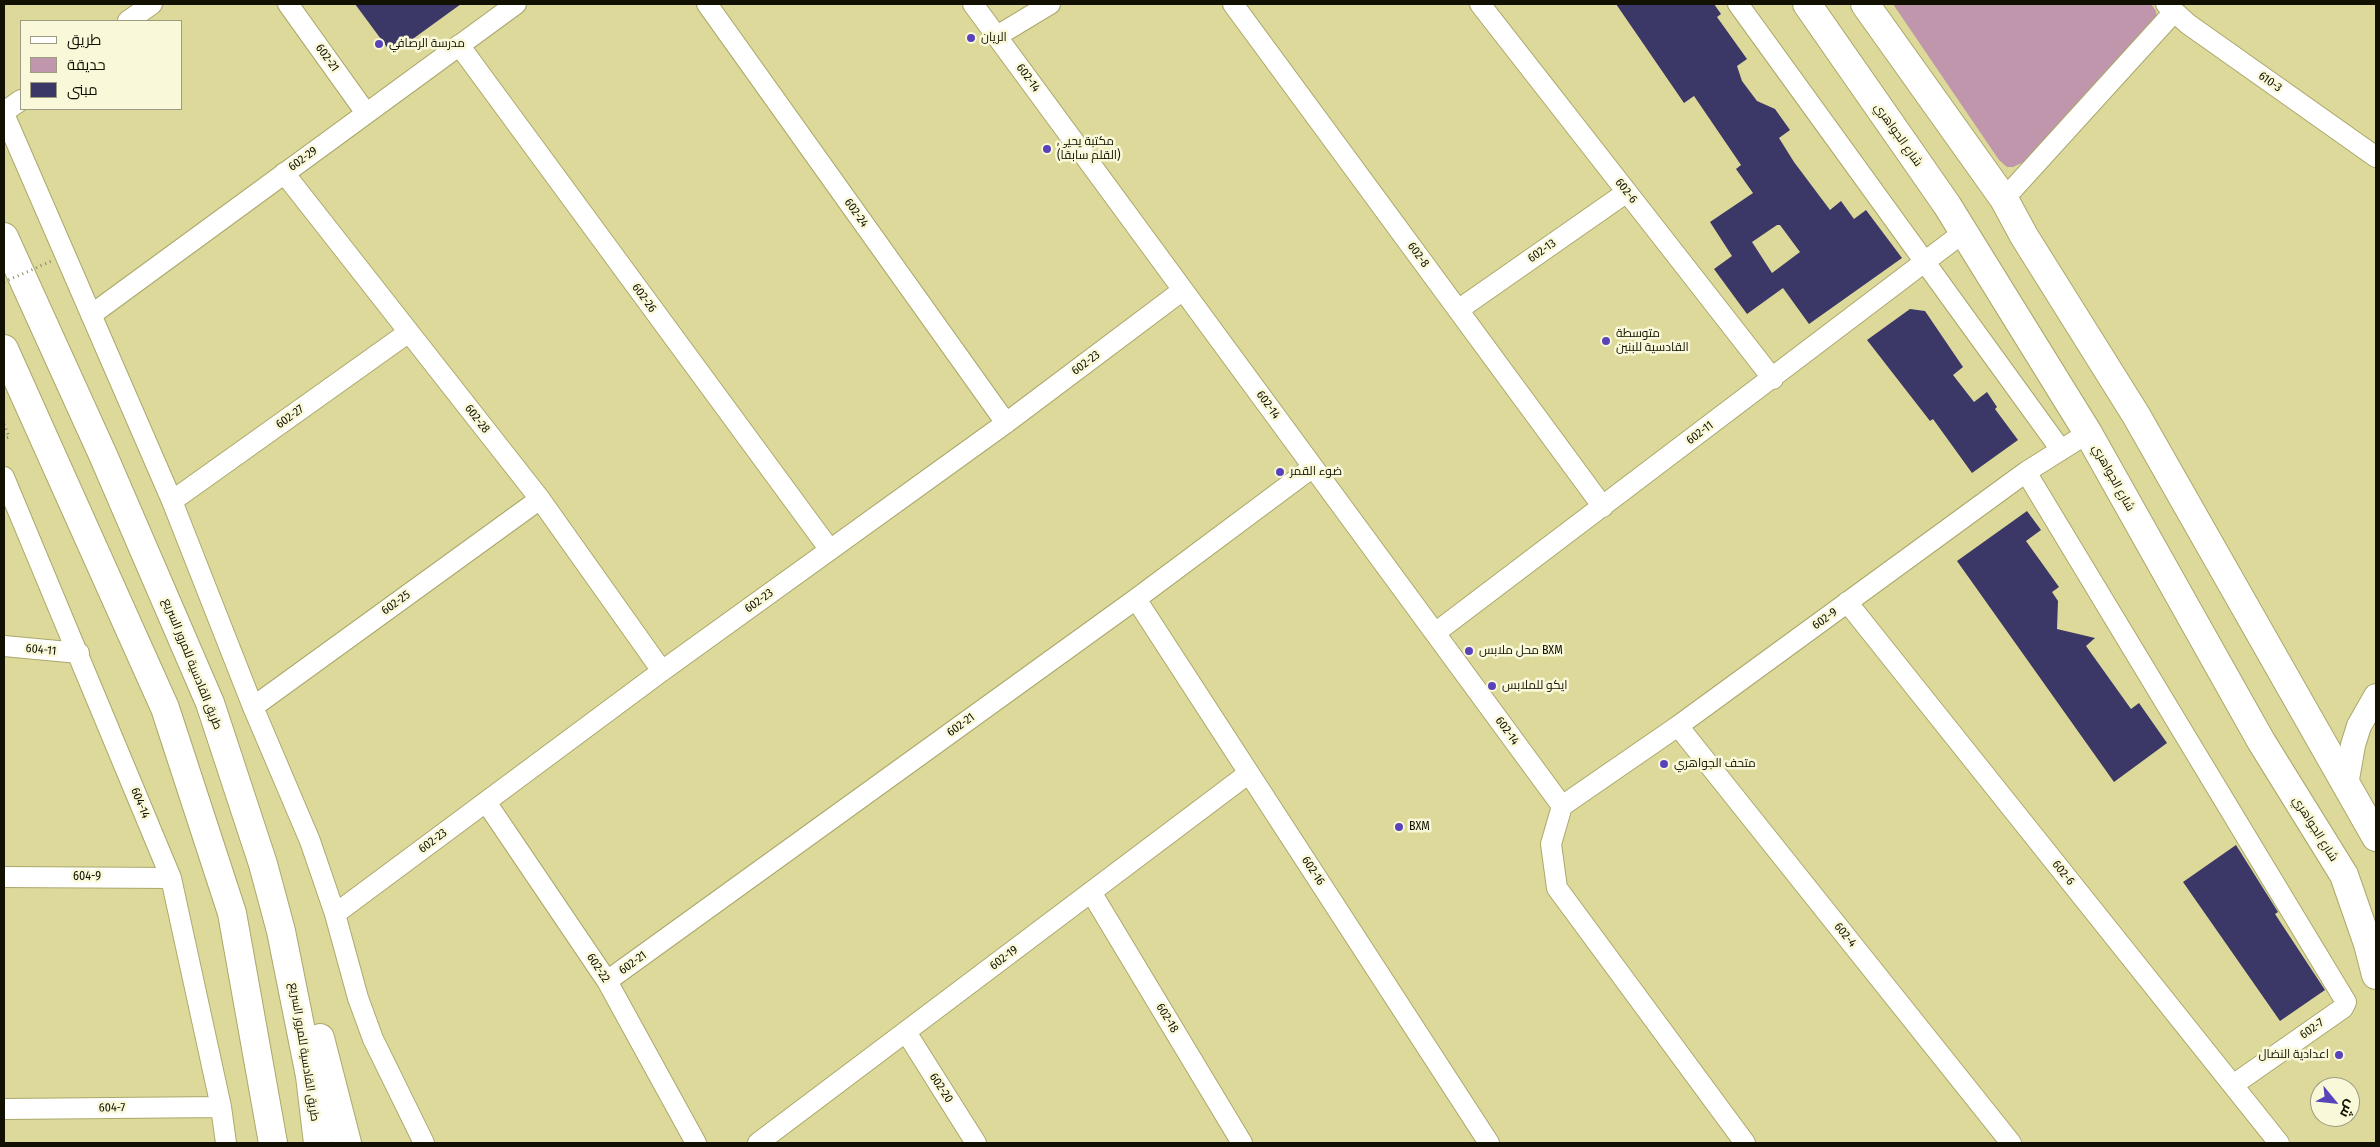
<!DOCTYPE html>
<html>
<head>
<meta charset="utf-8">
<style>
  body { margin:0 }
  #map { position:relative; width:2380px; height:1147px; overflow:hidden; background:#dcd99a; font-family:"Fira Sans Condensed",Cairo,sans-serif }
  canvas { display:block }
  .frame { position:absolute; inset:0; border:5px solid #121000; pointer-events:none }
  .legend { position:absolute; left:20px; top:20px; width:162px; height:90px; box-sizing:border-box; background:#f9f8d9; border:1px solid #9d9b82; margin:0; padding:6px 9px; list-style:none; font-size:15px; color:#121000 }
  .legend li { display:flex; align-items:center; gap:10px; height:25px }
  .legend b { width:25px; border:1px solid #9d9b82 }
  .north { position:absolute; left:2310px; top:1077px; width:50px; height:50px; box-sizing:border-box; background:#f9f8d9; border:1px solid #9d9b82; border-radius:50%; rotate:118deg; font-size:14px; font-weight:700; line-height:20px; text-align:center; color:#121000 }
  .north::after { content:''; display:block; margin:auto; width:18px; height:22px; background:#5943bb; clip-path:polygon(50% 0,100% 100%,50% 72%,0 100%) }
</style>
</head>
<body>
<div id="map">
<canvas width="2380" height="1147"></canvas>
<div class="frame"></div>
<ul class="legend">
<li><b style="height:6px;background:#fff"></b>طريق</li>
<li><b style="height:14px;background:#bf96ab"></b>حديقة</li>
<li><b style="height:14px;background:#3b3767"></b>مبنى</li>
</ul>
<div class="north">ش</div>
</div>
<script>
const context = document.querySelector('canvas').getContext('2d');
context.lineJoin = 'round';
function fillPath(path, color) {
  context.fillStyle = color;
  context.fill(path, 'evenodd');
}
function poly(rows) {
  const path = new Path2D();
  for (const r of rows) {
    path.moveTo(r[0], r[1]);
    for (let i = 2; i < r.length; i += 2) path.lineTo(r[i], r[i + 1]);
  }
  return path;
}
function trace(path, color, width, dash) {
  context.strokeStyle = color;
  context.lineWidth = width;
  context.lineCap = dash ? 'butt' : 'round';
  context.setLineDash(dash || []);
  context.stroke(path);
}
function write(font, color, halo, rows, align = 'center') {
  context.font = font + ' "Fira Sans Condensed",Cairo,sans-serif';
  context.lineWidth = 5;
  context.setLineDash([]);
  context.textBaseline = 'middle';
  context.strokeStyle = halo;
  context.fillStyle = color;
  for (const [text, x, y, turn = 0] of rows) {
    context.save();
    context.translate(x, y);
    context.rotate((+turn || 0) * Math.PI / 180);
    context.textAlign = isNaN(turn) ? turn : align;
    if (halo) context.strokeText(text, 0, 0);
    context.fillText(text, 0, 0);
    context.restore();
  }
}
fillPath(poly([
  [1893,4,2151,4,2156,11,2157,18,2024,162,2013,167,2007,167,1999,160]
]), '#bf96ab');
fillPath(poly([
  [355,4,461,4,392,54],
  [1616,4,1714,4,1721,14,1717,17,1747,59,1737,66,1742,81,1757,101,1775,109,1790,130,1779,138,1794,162,1830,210,1841,201,1854,219,1866,210,1902,258,1809,324,1783,288,1747,314,1714,269,1732,256,1710,222,1753,193,1736,169,1741,165,1694,96,1684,103],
  [1777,225,1780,225,1800,252,1772,273,1752,242],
  [1910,309,1925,311,1963,367,1953,375,1974,402,1987,392,1997,407,1995,409,2018,440,1972,473,1933,419,1930,421,1867,340],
  [2027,511,2041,530,2026,541,2059,587,2052,592,2058,601,2057,629,2095,638,2086,646,2131,709,2139,703,2167,743,2114,782,1957,561],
  [2236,845,2278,912,2275,914,2325,990,2280,1021,2183,882]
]), '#3b3767');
const minor = poly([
  [288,4,366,113],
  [707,4,1006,423],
  [973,4,1562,806],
  [1233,4,1603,507],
  [1480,4,1773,379],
  [1738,4,2061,450],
  [2166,4,2188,24,2376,157],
  [128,21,152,4],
  [997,36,1050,4],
  [459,45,830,550],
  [4,112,21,100],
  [4,114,172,501,253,707,310,841,335,914,358,998,373,1039,424,1143],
  [284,173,540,499,662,671],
  [2004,199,2174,12],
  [1458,310,1627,192],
  [91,315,516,4],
  [2026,472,2346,1002,2343,1008,2233,1085],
  [4,477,171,878,221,1107,226,1143],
  [172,501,409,332],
  [1136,599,1489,1143],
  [1847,602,2279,1143],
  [1435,633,1964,232],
  [4,646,79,653],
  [253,707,540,499],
  [1678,726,2011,1143],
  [486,802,607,981,696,1143],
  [1562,806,1678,726,2026,472,2088,433],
  [1562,806,1551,844,1557,888,1745,1143],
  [4,877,171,878],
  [1091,892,1242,1143],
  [335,914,662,671,1006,423,1183,290],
  [607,981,1136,599,1313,467],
  [906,1032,976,1143],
  [4,1109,221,1107],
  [758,1143,1249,773]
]);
const tertiary = poly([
  [2346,785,2353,745,2359,726,2376,696]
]);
const primary = poly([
  [1807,4,1947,205,2088,433,2261,741,2344,875,2368,944,2376,975],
  [1865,4,2004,199,2024,236,2136,415,2376,837]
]);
const motorway = poly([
  [4,237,103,455,210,703,263,864,281,931,310,1076,318,1143],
  [4,349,165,708,232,913,273,1143],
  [320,1038,347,1143]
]);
trace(minor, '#aba86b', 22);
trace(tertiary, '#aba86b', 26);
trace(primary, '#aba86b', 30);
trace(motorway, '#aba86b', 30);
trace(poly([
  [4,424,9,437,4,439]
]), '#8a875b', 3, [1, 4]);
trace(minor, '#fff', 20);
trace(tertiary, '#fff', 24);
trace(primary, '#fff', 28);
trace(motorway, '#fff', 28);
trace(poly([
  [4,282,54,260]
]), '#8a875b', 3, [1, 4]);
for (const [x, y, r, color] of [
  [971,38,5,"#5943bb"],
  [379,44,5,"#5943bb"],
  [1047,149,5,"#5943bb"],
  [1606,341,5,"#5943bb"],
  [1280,472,5,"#5943bb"],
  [1469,651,5,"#5943bb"],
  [1492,686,5,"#5943bb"],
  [1664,764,5,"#5943bb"],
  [1399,827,5,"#5943bb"],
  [2339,1055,5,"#5943bb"]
]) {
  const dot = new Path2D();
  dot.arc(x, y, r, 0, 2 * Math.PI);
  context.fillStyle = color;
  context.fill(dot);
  trace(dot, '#f9f8d9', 2);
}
write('12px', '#121000', '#f9f8d9', [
  ["الريان",981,38],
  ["مدرسة الرصافي",389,44],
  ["مكتبة يحيى",1057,142],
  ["(القلم سابقا)",1057,156],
  ["متوسطة",1616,334],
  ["القادسية للبنين",1616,348],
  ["ضوء القمر",1290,472],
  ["محل ملابس BXM",1479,651],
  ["ايكو للملابس",1502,686],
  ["متحف الجواهري",1674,764],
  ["BXM",1409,827],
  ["اعدادية النضال",2329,1055,"right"]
], 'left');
write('12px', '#121000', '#f9f8d9', [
  ["602-21",327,58,54],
  ["602-14",1028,78,54],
  ["610-3",2270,82,35],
  ["شارع الجواهري",1898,135,55],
  ["602-29",303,159,-36],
  ["602-6",1626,191,52],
  ["602-24",856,213,54],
  ["602-13",1542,251,-35],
  ["602-8",1418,255,54],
  ["602-26",644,298,54],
  ["602-23",1086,363,-37],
  ["602-14",1268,405,54],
  ["602-27",290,417,-36],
  ["602-28",477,419,52],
  ["602-11",1700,433,-37],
  ["شارع الجواهري",2113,478,61],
  ["602-23",759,601,-36],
  ["602-25",396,603,-36],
  ["602-9",1825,619,-36],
  ["604-11",41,650,6],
  ["طريق القادسية للمرور السريع",192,664,68],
  ["602-21",961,725,-36],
  ["602-14",1507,731,54],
  ["604-14",140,803,68],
  ["شارع الجواهري",2315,829,58],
  ["602-23",433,841,-37],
  ["602-16",1313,871,57],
  ["602-6",2063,873,51],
  ["604-9",87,877],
  ["602-4",1845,935,51],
  ["602-19",1004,958,-37],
  ["602-21",633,963,-36],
  ["602-22",598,968,57],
  ["602-18",1167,1018,59],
  ["602-7",2312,1029,-35],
  ["طريق القادسية للمرور السريع",304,1052,81],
  ["602-20",941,1088,57],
  ["604-7",112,1108,-1]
]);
</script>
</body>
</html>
